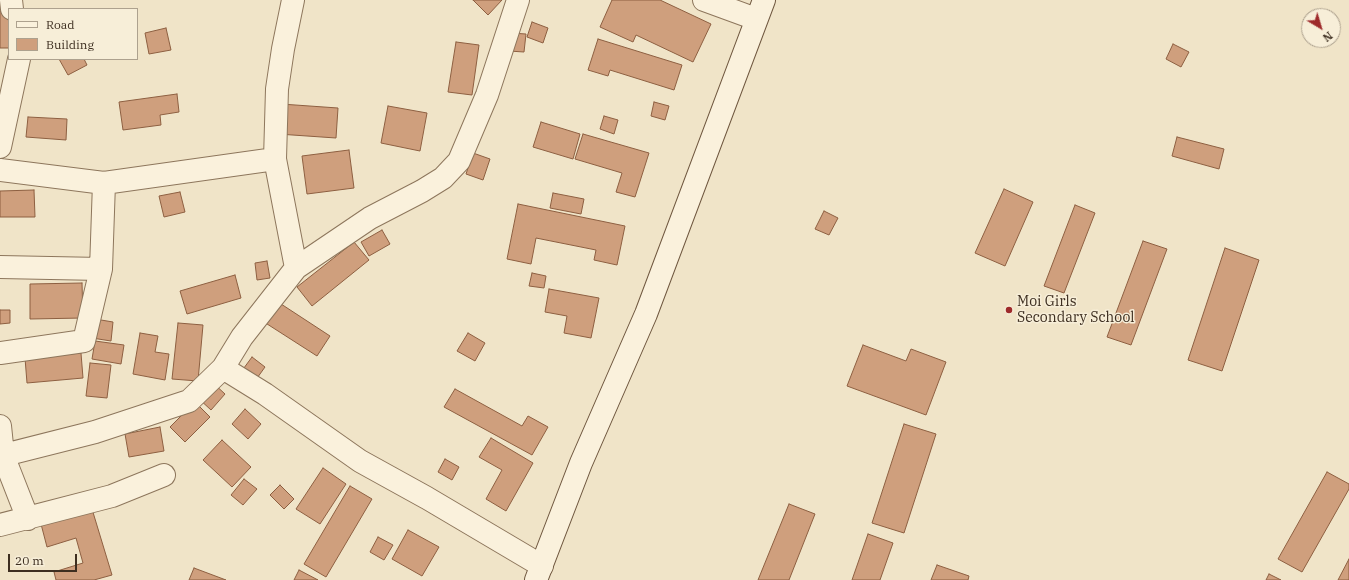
<!DOCTYPE html>
<html>
<head>
<meta charset="utf-8">
<style>
  body { margin:0 }
  #map { position:relative; width:1349px; height:580px; overflow:hidden; background:#f0e4c8; font-family:"IBM Plex Serif",serif }
  canvas { display:block }
  .legend { position:absolute; left:8px; top:8px; width:130px; height:52px; box-sizing:border-box; background:#f7eed8; border:1px solid #ada18e; margin:0; padding:5px 7px; list-style:none; font-size:12px; color:#3d2e20 }
  .legend li { display:flex; align-items:center; gap:8px; height:20px }
  .legend b { width:20px; border:1px solid #ada18e }
  .north { position:absolute; left:1301px; top:8px; width:40px; height:40px; box-sizing:border-box; background:#f7eed8; border:1px solid #ada18e; border-radius:50%; rotate:142deg; font-size:11px; font-weight:700; line-height:16px; text-align:center; color:#3d2e20 }
  .north::after { content:''; display:block; margin:auto; width:14px; height:18px; background:#9e2a2b; clip-path:polygon(50% 0,100% 100%,50% 72%,0 100%) }
  .scale { position:absolute; left:8px; top:554px; width:69px; height:18px; box-sizing:border-box; border:2px solid #3d2e20; border-top:0; padding-left:5px; font-size:12px; line-height:14px; white-space:nowrap; color:#3d2e20; -webkit-text-stroke:3px #f7eed8; paint-order:stroke }
</style>
</head>
<body>
<div id="map">
<canvas width="1349" height="580"></canvas>
<ul class="legend">
<li><b style="height:5px;background:#faf1dc"></b>Road</li>
<li><b style="height:11px;background:#cf9f7d"></b>Building</li>
</ul>
<div class="north">N</div>
<div class="scale">20 m</div>
</div>
<script>
const context = document.querySelector('canvas').getContext('2d');
context.lineJoin = 'round';
function fillPath(path, color) {
  context.fillStyle = color;
  context.fill(path, 'evenodd');
}
function poly(rows) {
  const path = new Path2D();
  for (const r of rows) {
    path.moveTo(r[0], r[1]);
    for (let i = 2; i < r.length; i += 2) path.lineTo(r[i], r[i + 1]);
  }
  return path;
}
function trace(path, color, width, dash) {
  context.strokeStyle = color;
  context.lineWidth = width;
  context.lineCap = dash ? 'butt' : 'round';
  context.setLineDash(dash || []);
  context.stroke(path);
}
function write(font, color, halo, rows, align = 'center') {
  context.font = font + ' "IBM Plex Serif",serif';
  context.lineWidth = 3;
  context.setLineDash([]);
  context.textBaseline = 'middle';
  context.strokeStyle = halo;
  context.fillStyle = color;
  for (const [text, x, y, turn = 0] of rows) {
    context.save();
    context.translate(x, y);
    context.rotate((+turn || 0) * Math.PI / 180);
    context.textAlign = isNaN(turn) ? turn : align;
    if (halo) context.strokeText(text, 0, 0);
    context.fillText(text, 0, 0);
    context.restore();
  }
}
const building = poly([
  [473,0,502,0,488,15,473,0],
  [612,0,660,0,711,24,693,62,636,35,633,42,600,27,612,0],
  [0,11,9,11,9,48,0,48,0,11],
  [532,22,548,28,543,43,527,37,532,22],
  [166,28,171,50,149,54,145,33,166,28],
  [511,33,526,34,524,52,509,51,511,33],
  [598,39,682,65,674,90,610,70,608,76,588,70,598,39],
  [456,42,479,45,472,95,448,92,456,42],
  [1173,44,1189,52,1181,67,1166,59,1173,44],
  [59,59,84,59,87,65,68,75,59,59],
  [177,94,179,112,160,115,161,125,123,130,119,102,177,94],
  [654,102,669,106,665,120,651,116,654,102],
  [281,104,338,108,336,138,278,134,281,104],
  [388,106,427,113,420,151,381,143,388,106],
  [604,116,618,120,614,134,600,129,604,116],
  [28,117,67,119,66,140,26,137,28,117],
  [541,122,580,134,573,159,533,147,541,122],
  [583,134,649,153,635,197,616,192,622,173,575,159,583,134],
  [1177,137,1224,149,1219,169,1172,156,1177,137],
  [349,150,354,188,307,194,302,156,349,150],
  [473,153,490,159,483,180,466,174,473,153],
  [1004,189,1033,202,1005,266,975,253,1004,189],
  [34,190,35,217,0,217,0,191,34,190],
  [180,192,185,212,164,217,159,196,180,192],
  [553,193,584,199,581,214,550,208,553,193],
  [518,204,625,226,617,265,594,260,596,250,536,238,531,264,507,259,518,204],
  [1075,205,1095,213,1064,293,1044,286,1075,205],
  [824,211,838,218,829,235,815,229,824,211],
  [382,230,390,244,369,256,361,242,382,230],
  [1143,241,1167,249,1131,345,1107,337,1143,241],
  [354,242,369,260,312,306,297,287,354,242],
  [1225,248,1259,260,1222,371,1188,360,1225,248],
  [267,261,270,278,257,280,255,263,267,261],
  [532,273,546,276,544,288,529,286,532,273],
  [235,275,241,298,187,314,180,291,235,275],
  [82,283,83,318,30,319,30,284,82,283],
  [549,289,599,298,591,338,564,333,567,316,545,312,549,289],
  [278,302,330,336,317,356,264,322,278,302],
  [0,310,10,310,10,323,0,324,0,310],
  [95,319,113,322,111,341,92,338,95,319],
  [178,323,203,325,198,381,172,379,178,323],
  [140,333,158,336,155,352,169,354,165,380,133,374,140,333],
  [468,333,485,343,475,361,457,351,468,333],
  [95,341,124,345,121,364,92,359,95,341],
  [863,345,906,361,911,349,946,362,926,415,847,386,863,345],
  [81,353,83,378,27,383,25,358,81,353],
  [252,357,265,367,255,381,241,372,252,357],
  [90,363,111,365,107,398,86,396,90,363],
  [212,382,225,394,211,410,198,398,212,382],
  [455,389,522,426,528,416,548,427,532,455,444,407,455,389],
  [195,402,210,417,185,442,170,427,195,402],
  [245,409,261,424,248,439,232,424,245,409],
  [904,424,936,434,904,533,872,523,904,424],
  [160,427,164,451,129,457,125,434,160,427],
  [491,438,533,463,506,511,486,499,502,470,479,457,491,438],
  [222,440,251,467,232,487,203,460,222,440],
  [445,459,459,467,452,480,438,472,445,459],
  [323,468,346,484,320,524,296,509,323,468],
  [1327,472,1349,484,1349,489,1302,572,1278,559,1327,472],
  [244,479,257,489,243,505,231,495,244,479],
  [280,485,294,499,284,509,270,495,280,485],
  [350,486,372,499,326,577,304,564,350,486],
  [789,504,815,514,789,580,758,580,789,504],
  [92,509,112,575,94,580,56,580,54,572,83,563,76,538,47,547,41,524,92,509],
  [408,530,439,547,422,576,392,559,408,530],
  [868,534,893,543,880,580,852,580,868,534],
  [378,537,393,545,384,560,370,552,378,537],
  [1349,559,1349,580,1338,580,1349,559],
  [937,565,969,576,968,580,931,580,937,565],
  [194,568,226,580,189,580,194,568],
  [299,570,318,580,294,580,299,570],
  [1269,574,1281,580,1266,580,1269,574]
]);
fillPath(building, '#cf9f7d');
trace(building, '#8d5f41', 1);
const minor = poly([
  [11,0,12,9],
  [293,0,283,49,277,89,275,159,296,268],
  [704,0,756,19],
  [0,147,19,59],
  [0,170,104,183,275,159],
  [0,267,101,269],
  [0,353,84,341,101,269,104,183],
  [223,368,265,394,360,461,427,498,542,566],
  [0,426,3,455,28,519],
  [0,456,95,432,189,401,223,368,242,337,296,268,370,218,422,191,443,178,459,161,487,95,518,0],
  [0,525,112,496,164,475]
]);
const secondary = poly([
  [536,580,581,463,646,314,764,0]
]);
trace(minor, '#8d765c', 24);
trace(secondary, '#6f573f', 24);
trace(minor, '#faf1dc', 22);
trace(secondary, '#faf1dc', 22);
for (const [x, y, r, color] of [
  [1009,310,4,"#9e2a2b"]
]) {
  const dot = new Path2D();
  dot.arc(x, y, r, 0, 2 * Math.PI);
  context.fillStyle = color;
  context.fill(dot);
  trace(dot, '#f7eed8', 1.5);
}
write('14px', '#3d2e20', '#f7eed8', [
  ["Moi Girls",1017,302],
  ["Secondary School",1017,318]
], 'left');
</script>
</body>
</html>
